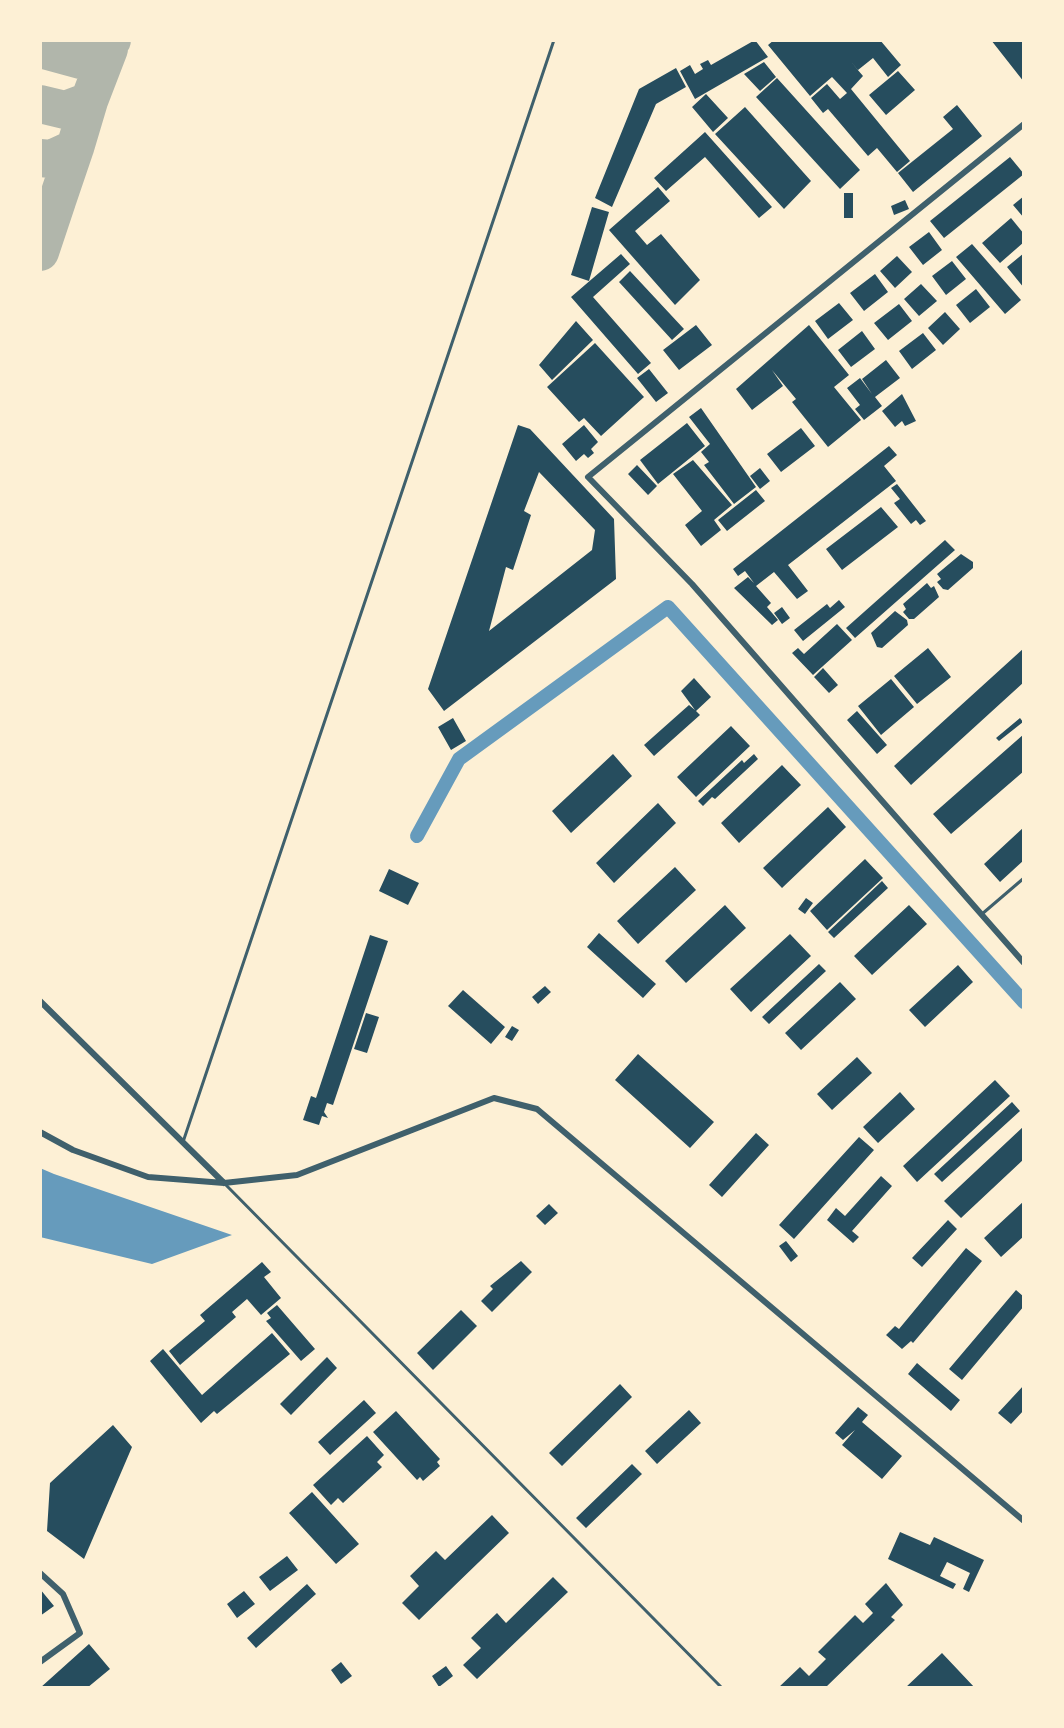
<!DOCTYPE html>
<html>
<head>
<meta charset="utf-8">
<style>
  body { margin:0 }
  #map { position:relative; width:1064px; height:1728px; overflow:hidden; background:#fdf0d5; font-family:"IBM Plex Sans",sans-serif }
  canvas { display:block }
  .frame { position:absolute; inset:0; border:42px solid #fdf0d5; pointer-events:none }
</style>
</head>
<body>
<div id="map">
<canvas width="1064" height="1728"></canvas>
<div class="frame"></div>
</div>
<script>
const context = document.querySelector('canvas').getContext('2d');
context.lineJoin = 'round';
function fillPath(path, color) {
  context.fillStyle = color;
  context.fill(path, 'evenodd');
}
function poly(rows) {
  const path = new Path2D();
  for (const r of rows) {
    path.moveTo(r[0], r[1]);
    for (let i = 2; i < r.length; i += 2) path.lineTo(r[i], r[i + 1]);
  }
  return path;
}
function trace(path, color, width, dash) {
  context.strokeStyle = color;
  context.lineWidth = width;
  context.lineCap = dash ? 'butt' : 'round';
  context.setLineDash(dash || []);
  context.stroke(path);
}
fillPath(poly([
  [40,1168,54,1174,232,1235,152,1264,40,1237]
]), '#669bbc');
trace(poly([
  [417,836,459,759,668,607,1024,1002]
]), '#669bbc', 14);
trace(poly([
  [40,49,84,61,101,56,112,40],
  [40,104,65,110,89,101,109,49],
  [40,158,51,159,75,148,89,101],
  [40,210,57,201,75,148],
  [40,252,57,201]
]), '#b1b6ab', 38);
fillPath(poly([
  [755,40,768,57,695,99,680,71,690,65,695,74,703,69,700,64,708,60,711,65],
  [774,40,880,40,901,65,888,77,873,58,858,70,851,62,863,76,851,89,910,161,897,172,877,148,868,156,828,109,823,113,811,98,827,84,840,99,847,93,832,77,810,96,768,45],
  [991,40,1024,40,1024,82],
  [764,62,776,77,760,91,744,74],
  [676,68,686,87,656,104,612,207,595,198,639,89],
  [898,71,915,90,886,115,869,95],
  [777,78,860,170,840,189,756,97],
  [706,94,728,118,713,132,692,107],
  [957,105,982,136,913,192,898,173,953,129,943,117],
  [745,107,811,181,784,209,715,134],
  [705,132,772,207,759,218,705,157,666,191,654,178],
  [1010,157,1024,174,944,238,930,221],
  [658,187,670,201,635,231,647,245,661,234,700,280,675,305,609,230],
  [844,193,853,193,853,218,844,218],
  [1024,196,1024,218,1013,205],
  [905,200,909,209,894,215,891,206],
  [592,207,609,212,589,281,571,275],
  [1011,218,1024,234,1024,242,1000,263,982,243],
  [929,232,942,250,923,265,909,247],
  [972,244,1021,300,1005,314,956,257],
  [1024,253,1024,288,1007,267],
  [621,254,630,264,593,297,651,363,638,374,571,297],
  [897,256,912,272,895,288,880,271],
  [952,261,966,279,946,295,932,276],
  [630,271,684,329,672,340,619,282],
  [875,274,888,292,864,311,850,293],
  [921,284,937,301,919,316,904,299],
  [976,289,990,307,970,323,956,305],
  [839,303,853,320,828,339,815,321],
  [899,304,912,321,888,340,874,323],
  [945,312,960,329,943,345,928,328],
  [576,321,593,340,552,380,539,365],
  [696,325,712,345,679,370,663,350],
  [809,325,849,375,834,387,861,420,828,447,792,402,796,399,772,370,783,386,752,410,736,389],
  [862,331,875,349,851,367,838,350],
  [923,333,936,350,912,369,899,351],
  [595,343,644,397,601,436,584,418,579,422,547,387],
  [886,360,900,378,875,397,882,406,864,420,855,409,860,405,847,388,860,378,872,394,862,379],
  [649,369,668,393,656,402,637,378],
  [902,394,916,421,905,426,902,421,895,427,882,411],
  [701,408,756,487,734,504,704,465,709,462,701,452,710,444,689,417],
  [687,423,705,446,658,484,640,460],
  [518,425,530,429,614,519,616,579,444,711,428,689],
  [539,472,595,530,592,550,489,631,506,567,513,570,531,515,524,511],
  [584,425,598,442,591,449,594,453,588,458,584,454,576,461,562,444],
  [801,428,815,446,781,472,767,454],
  [889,446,897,455,884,466,896,481,788,565,808,591,797,599,774,572,756,586,771,603,767,607,778,620,772,625,734,588,748,577,754,583,745,571,738,576,733,569],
  [693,460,732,505,714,520,721,530,701,546,685,525,702,511,673,474],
  [637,465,657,486,648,495,628,474],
  [760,468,770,481,760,489,750,476],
  [897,484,926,521,920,525,916,520,911,524,894,503,900,499,891,488],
  [756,490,765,501,727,531,718,520],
  [881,507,898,527,842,570,826,549],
  [945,540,955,550,855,638,846,628],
  [961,554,973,562,973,568,948,590,943,589,937,582,941,579,937,574],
  [927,583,931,588,934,586,939,597,914,619,909,619,903,612,906,609,903,604],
  [839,600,845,607,803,641,794,630,827,604,830,608],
  [782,607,790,618,782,624,774,613],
  [895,611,907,620,908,625,882,648,877,647,871,633],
  [837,624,852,640,813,675,792,653,798,648,804,654],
  [928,648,951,677,917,704,894,676],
  [1024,648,1024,682,911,785,894,766],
  [823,668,838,685,829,693,814,677],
  [694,678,711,697,696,711,700,715,654,756,644,745,689,705,695,710,681,691],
  [891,679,914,707,881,735,858,706],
  [857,711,887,745,877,754,847,720],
  [453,718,466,741,451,750,438,727],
  [1020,718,1023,722,999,741,996,738],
  [731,726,750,746,696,797,677,777],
  [1024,734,1024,771,951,834,933,814],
  [613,754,632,776,571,833,552,811],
  [754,754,758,759,715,799,712,797,703,806,698,801,742,760,744,763],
  [782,765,801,785,739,843,721,823],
  [658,803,676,823,614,883,596,863],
  [828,807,846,827,782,888,763,868],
  [1024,827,1024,860,1000,882,984,864],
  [865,859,883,878,827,930,810,911],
  [675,867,696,890,638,944,617,921],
  [389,869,419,883,408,905,379,891],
  [882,881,888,888,834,938,828,932],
  [806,898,813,903,805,914,798,909],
  [725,905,746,928,686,983,665,961],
  [909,905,927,924,872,975,854,956],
  [599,933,656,984,643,998,587,947],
  [790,934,811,956,751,1012,730,989],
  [370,935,388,941,333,1105,327,1103,324,1112,328,1118,322,1116,319,1125,303,1120,311,1096,316,1098],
  [819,964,826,971,769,1024,762,1017],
  [958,965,973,982,925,1027,909,1010],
  [840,982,856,999,801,1050,785,1033],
  [545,986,551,992,538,1004,532,997],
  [463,990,505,1027,491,1044,448,1006],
  [366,1013,379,1017,367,1053,354,1049],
  [512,1026,519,1030,512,1041,505,1037],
  [638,1054,714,1122,690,1148,615,1080],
  [857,1057,872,1073,832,1110,817,1094],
  [995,1080,1010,1096,917,1182,903,1166],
  [900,1092,915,1109,878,1143,863,1127],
  [1012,1102,1020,1111,942,1182,934,1174],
  [1024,1126,1024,1159,961,1218,944,1201],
  [756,1133,769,1145,722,1197,709,1185],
  [859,1137,874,1150,794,1239,779,1225],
  [881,1176,892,1186,852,1231,859,1237,853,1243,827,1220,836,1208,845,1216],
  [1024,1201,1024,1236,1001,1257,984,1238],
  [549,1204,558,1213,545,1225,536,1216],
  [948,1220,957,1229,922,1267,912,1258],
  [786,1241,798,1256,791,1262,779,1246],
  [966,1248,982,1261,913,1343,911,1341,902,1349,886,1335,895,1326,899,1329],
  [521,1261,532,1272,492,1312,481,1301,493,1289,490,1286],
  [262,1262,271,1272,264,1277,281,1298,261,1315,247,1299,232,1312,236,1317,180,1365,169,1351,205,1321,200,1315],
  [1016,1290,1024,1297,1024,1306,962,1380,949,1369],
  [277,1305,315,1349,301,1361,266,1321,271,1318,267,1313],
  [461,1310,477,1326,433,1370,417,1353],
  [272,1333,290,1354,217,1414,214,1411,201,1423,150,1361,163,1349,202,1395],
  [327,1357,337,1368,291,1415,280,1404],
  [917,1363,960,1400,951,1411,908,1374],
  [620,1384,632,1397,562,1466,549,1453],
  [1024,1385,1024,1410,1011,1424,998,1413],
  [364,1400,376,1413,330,1455,318,1442],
  [858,1407,868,1415,862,1422,902,1456,882,1479,842,1445,855,1430,843,1440,835,1433],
  [689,1410,701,1423,657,1464,645,1451],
  [396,1411,440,1459,437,1462,440,1466,423,1481,420,1477,417,1480,373,1432],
  [113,1425,132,1447,84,1559,47,1531,50,1483],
  [367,1436,384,1455,377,1462,382,1467,343,1503,338,1498,331,1505,313,1485],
  [632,1464,642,1474,586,1528,576,1518],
  [312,1492,359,1544,336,1564,289,1513],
  [492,1515,509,1533,419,1620,402,1603,419,1586,410,1576,436,1551,445,1560],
  [900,1532,930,1545,934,1537,984,1560,969,1592,963,1589,970,1573,947,1562,940,1576,956,1584,953,1589,888,1559],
  [287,1556,298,1570,270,1591,259,1577],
  [553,1577,568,1592,477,1679,463,1665,481,1648,471,1638,497,1613,506,1623],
  [886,1583,903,1605,891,1617,895,1620,825,1688,778,1688,800,1667,809,1676,826,1659,818,1652,855,1615,863,1623,873,1613,865,1604],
  [307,1584,316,1594,256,1648,247,1638],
  [40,1589,54,1606,40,1616],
  [244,1591,255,1604,237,1618,227,1604],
  [89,1644,110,1669,87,1688,40,1688],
  [942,1653,975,1688,905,1688],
  [341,1662,352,1676,341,1684,331,1670],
  [446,1666,453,1676,439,1687,432,1676]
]), '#264d5e');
trace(poly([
  [982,914,1024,878],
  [183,1142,554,40],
  [224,1183,722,1688]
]), '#3f606c', 3);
trace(poly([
  [1024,124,588,477,692,584,1024,963],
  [40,1001,224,1183],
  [40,1132,73,1150,148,1177,224,1183,297,1175,494,1098,537,1109,1024,1521],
  [40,1573,63,1594,80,1633,40,1662]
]), '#3f606c', 6);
</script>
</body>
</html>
